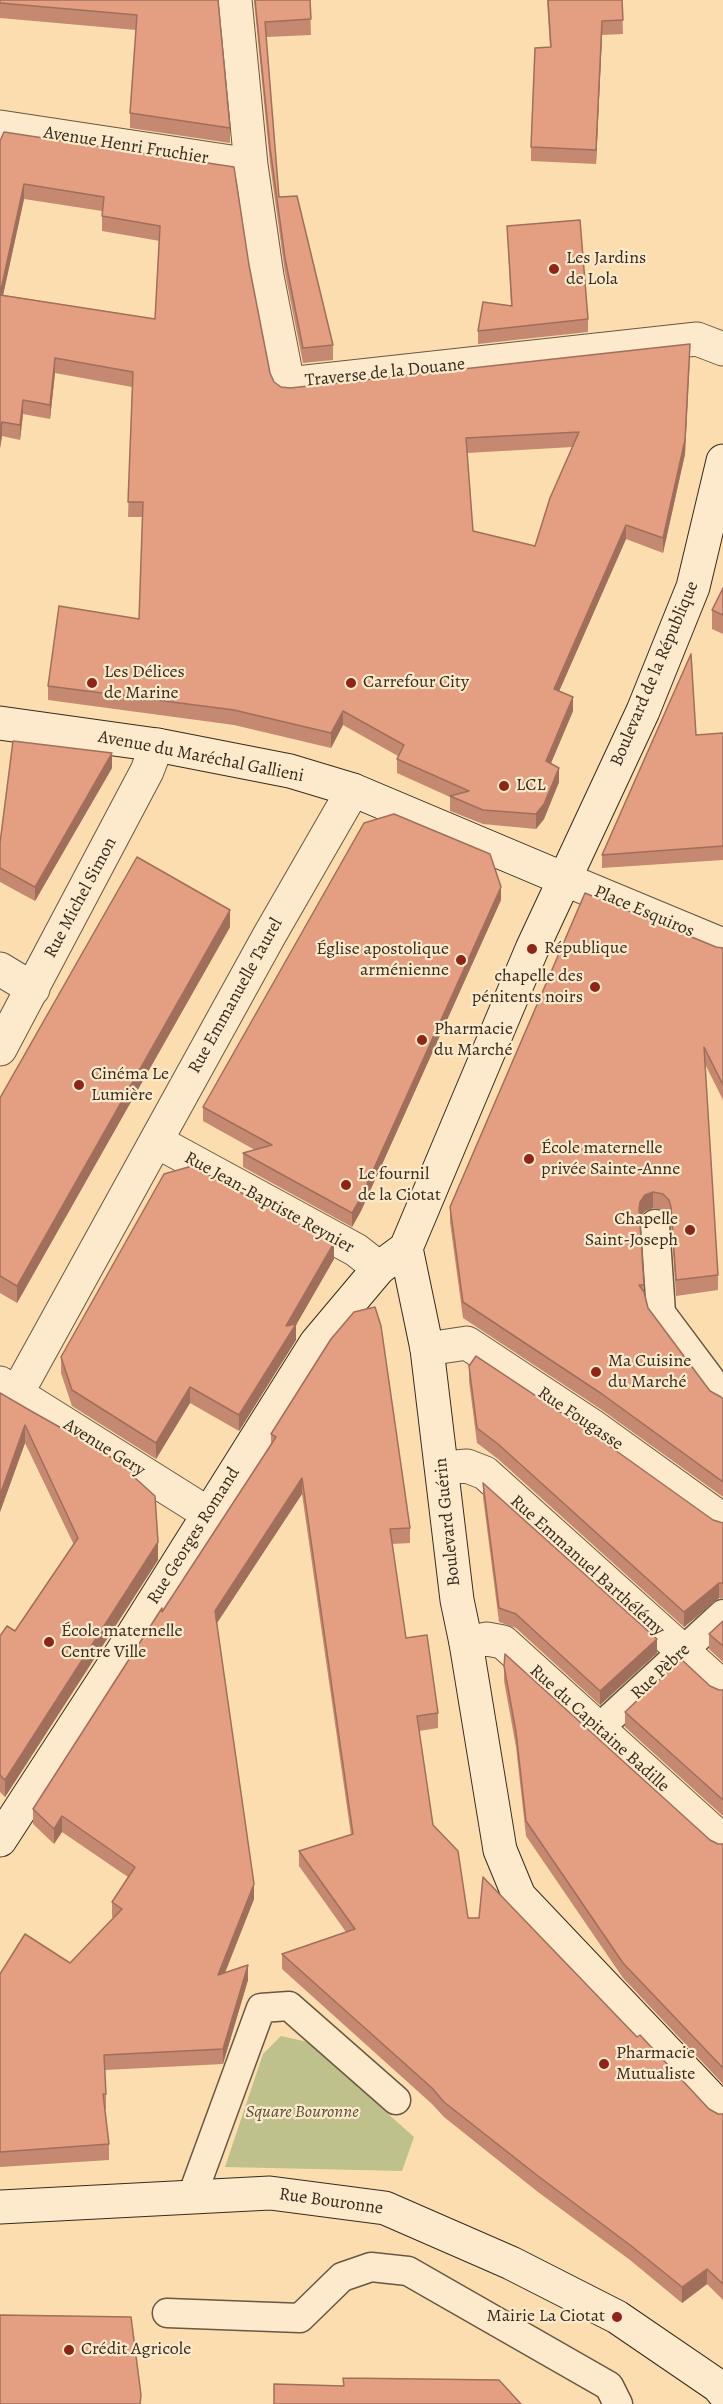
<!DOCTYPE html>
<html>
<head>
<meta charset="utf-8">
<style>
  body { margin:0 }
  canvas { display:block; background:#fcddaf }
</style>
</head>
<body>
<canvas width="723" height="2404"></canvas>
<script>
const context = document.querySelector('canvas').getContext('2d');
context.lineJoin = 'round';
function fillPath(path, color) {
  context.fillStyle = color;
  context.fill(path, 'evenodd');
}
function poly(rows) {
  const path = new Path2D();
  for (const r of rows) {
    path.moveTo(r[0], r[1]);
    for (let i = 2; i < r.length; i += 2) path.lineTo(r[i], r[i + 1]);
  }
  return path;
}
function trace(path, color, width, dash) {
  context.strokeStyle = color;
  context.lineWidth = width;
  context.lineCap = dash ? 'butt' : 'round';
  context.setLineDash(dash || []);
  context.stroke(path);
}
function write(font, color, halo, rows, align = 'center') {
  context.font = font + ' Alegreya,serif';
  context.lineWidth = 4.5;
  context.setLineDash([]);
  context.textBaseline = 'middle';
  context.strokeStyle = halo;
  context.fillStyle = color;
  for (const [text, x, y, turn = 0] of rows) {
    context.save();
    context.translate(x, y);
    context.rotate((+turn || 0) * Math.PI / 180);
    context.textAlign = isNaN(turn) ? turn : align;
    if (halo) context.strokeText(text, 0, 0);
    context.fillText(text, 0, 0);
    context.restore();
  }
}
fillPath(poly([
  [281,2036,308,2042,414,2137,402,2171,225,2167,263,2054]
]), '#bec18c');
const lane = poly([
  [655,1224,661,1313,723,1396],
  [597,1726,609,1719,723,1614],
  [192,2196,261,2008,289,2006,396,2100],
  [167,2313,300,2318,342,2277,371,2267,408,2271,609,2386,618,2404]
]);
const street = poly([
  [235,0,251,165,267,276,288,384,697,339,723,349],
  [0,127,251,165],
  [564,879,723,945],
  [0,969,33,989],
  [0,1049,147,771,157,745],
  [156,1141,356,1250,379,1268],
  [427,1349,467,1343,591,1425,723,1520],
  [0,1383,207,1513],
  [17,1393,269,936,353,790],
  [442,1468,467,1466,485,1473,723,1687],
  [466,1643,487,1639,503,1642,723,1841]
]);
const secondary = poly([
  [723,461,693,587,643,711,532,949,406,1248,427,1349,457,1600,466,1643,500,1850,519,1896,723,2111],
  [0,723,157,745,290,771,353,790,564,879],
  [0,1840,119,1657,316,1343,379,1268,406,1248],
  [0,2207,270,2193,385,2208,511,2263,617,2317,718,2386,723,2392]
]);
trace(lane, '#685842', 31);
trace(street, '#685842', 35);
trace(secondary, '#362b1d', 35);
trace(lane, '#fde9cb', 28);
trace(street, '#fde9cb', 33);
trace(secondary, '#fde9cb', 33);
fillPath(poly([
  [0,0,218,0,230,128,230,143,130,128,130,113,136,30,0,18],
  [254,0,310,0,311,35,266,37,279,197,333,345,333,360,303,363,285,273,270,163],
  [547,0,622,0,623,34,602,35,596,164,531,161,531,147,550,47],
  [0,141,249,265,270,373,274,382,281,387,290,388,690,359,685,454,663,553,626,539,559,691,573,711,551,763,559,782,544,819,536,829,483,824,450,811,450,797,397,773,397,759,398,756,343,725,331,748,234,725,48,700,48,686,139,619,143,517,128,517,132,387,55,373,50,419,23,414,20,440,2,436,0,448],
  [24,199,102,211,102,231,160,241,155,319,3,295],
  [573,447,535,546,473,531,467,453],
  [507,226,588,319,588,332,478,344,478,331,511,306],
  [723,588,723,634,712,629,712,610],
  [723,733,723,860,602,868,602,855,696,735],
  [112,768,35,901,0,882,0,843],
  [501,900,361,1211,352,1227,243,1167,243,1153,255,1150,203,1121,203,1107],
  [230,927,17,1303,0,1293,0,1098],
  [716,947,723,948,723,1100,705,1064,718,1275,718,1290,676,1296,671,1222,669,1215,663,1210,653,1208,645,1211,640,1217,639,1221,644,1291,648,1308,710,1391,723,1399,723,1497,602,1410,463,1318,450,1222,450,1207],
  [334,1259,296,1325,296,1340,239,1431,190,1403,156,1459,72,1406,61,1373,61,1357],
  [469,1366,713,1520,723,1523,723,1598,719,1598,684,1627,498,1459,477,1443,469,1381],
  [0,1393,137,1480,158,1560,5,1797,0,1792,0,1636,15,1631,74,1545,25,1443,0,1512],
  [271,1434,410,1528,410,1543,392,1544,406,1638,438,1713,438,1728,419,1731,433,1825,468,1918,637,2037,709,2109,718,2114,723,2114,723,2300,707,2284,682,2303,630,2260,538,2192,444,2117,432,2104,282,1969,282,1954,346,1932,299,1866,299,1851,351,1835,302,1494,217,1623,254,1899,225,1973,248,1980,223,2064,105,2070,106,2094,106,2109,105,2109,109,2144,109,2160,0,2167,0,1974,70,1963,114,1918,112,1917,112,1902,128,1877,62,1832,54,1844,33,1824,33,1809,248,1480,271,1444],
  [483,1483,657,1653,600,1705,516,1628,499,1622,483,1497],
  [723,1621,723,1662,709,1649,709,1634],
  [504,1666,710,1840,718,1844,723,1844,723,2084,623,1978,526,1836,516,1747,504,1681],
  [710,1686,719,1690,723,1690,723,1816,625,1727,625,1712]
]), '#c48970');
fillPath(poly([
  [602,21,602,35,596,164,596,150],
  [24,184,24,199,0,309,0,294],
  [690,344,685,454,663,553,663,538],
  [55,358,55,373,50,419,50,405],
  [23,400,23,414,20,440,20,425],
  [2,422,2,436,0,448,0,433],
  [626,525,626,539,554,703,554,689],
  [573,697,573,711,546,775,546,761],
  [343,711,343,725,331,748,331,733],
  [112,753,112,768,35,901,35,887],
  [559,768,559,782,544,819,536,829,536,814],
  [501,887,501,900,361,1211,352,1227,352,1213],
  [230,910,230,927,17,1303,17,1286],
  [653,1192,653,1208,645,1211,640,1217,639,1225,639,1209,640,1202,645,1195],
  [334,1243,334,1259,296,1325,296,1340,239,1431,239,1415,286,1326],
  [190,1387,190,1403,156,1459,156,1443],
  [25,1425,25,1443,0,1512,0,1495],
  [302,1478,302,1494,215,1626,215,1611],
  [158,1542,158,1560,5,1797,5,1780],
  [719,1583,719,1598,684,1627,684,1612],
  [657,1639,657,1653,600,1705,600,1691],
  [62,1816,62,1832,54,1844,54,1829],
  [254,1884,254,1899,218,1990,218,1975],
  [248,1965,248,1980,223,2064,223,2049],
  [707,2269,707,2284,682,2303,682,2287]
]), '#a06f5b');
const building = poly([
  [0,0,218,0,230,128,130,113,137,15,0,3,0,0],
  [255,0,310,0,311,19,265,22,279,197,297,196,333,345,303,348,285,258,270,147,255,0],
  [548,0,622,0,623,20,602,21,596,150,531,147,535,48,551,47,548,0],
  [4,132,234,167,249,265,270,373,274,382,281,387,290,388,690,344,685,440,663,538,626,525,554,689,573,697,546,761,559,768,544,804,536,814,483,810,450,796,469,791,397,759,404,745,343,711,331,733,234,710,48,686,59,606,139,619,143,502,128,502,133,372,55,358,50,405,23,400,20,425,2,422,0,433,0,295,155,319,160,226,102,216,104,197,24,184,0,294,0,141,4,132],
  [579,432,550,498,535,546,473,531,466,438,579,432],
  [580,220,588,319,478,331,483,302,512,306,507,226,580,220],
  [723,588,723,615,712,610,723,588],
  [691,654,696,735,723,733,723,846,602,855,691,654],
  [13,741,112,753,35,887,0,868,0,843,13,741],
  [394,814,490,854,501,887,361,1197,352,1213,243,1153,272,1145,203,1107,364,823,394,814],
  [137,857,230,910,17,1286,0,1276,0,1098,137,857],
  [585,893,716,947,723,948,723,1085,704,1047,718,1275,676,1280,671,1207,669,1200,663,1194,653,1192,645,1195,640,1202,639,1209,644,1285,639,1285,644,1292,648,1308,710,1391,721,1397,723,1399,723,1482,602,1394,463,1302,450,1207,585,893],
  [192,1166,334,1243,286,1326,296,1324,239,1415,190,1387,156,1443,72,1390,61,1357,164,1174,192,1166],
  [375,1307,381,1326,410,1528,390,1529,406,1638,427,1635,438,1713,417,1716,433,1825,458,1851,468,1918,479,1918,483,1877,637,2037,640,2035,709,2109,718,2114,723,2114,723,2284,707,2269,682,2287,630,2245,538,2176,444,2102,432,2088,282,1954,355,1929,299,1851,353,1834,302,1478,215,1611,254,1884,218,1975,248,1965,223,2049,104,2055,106,2094,103,2094,109,2144,0,2152,0,1974,25,1934,70,1963,122,1909,112,1902,135,1867,62,1816,54,1829,33,1809,162,1608,162,1612,248,1480,276,1437,271,1434,331,1339,354,1312,375,1307],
  [476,1356,580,1425,713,1520,723,1523,723,1583,719,1583,684,1612,498,1444,477,1428,469,1366,476,1356],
  [0,1393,31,1411,88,1443,137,1473,134,1477,155,1496,158,1542,5,1780,0,1775,0,1636,7,1626,15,1631,78,1538,25,1425,0,1495,0,1393],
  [483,1483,657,1639,600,1691,516,1614,499,1608,483,1483],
  [723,1621,723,1646,709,1634,723,1621],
  [505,1654,710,1840,718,1844,723,1844,723,2068,623,1963,526,1821,516,1732,504,1666,505,1654],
  [681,1659,710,1686,719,1690,723,1690,723,1800,625,1712,681,1659],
  [0,2315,131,2317,141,2395,140,2404,0,2404,0,2315],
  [343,2378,499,2380,521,2404,274,2404,274,2384,344,2386,343,2378]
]);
fillPath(building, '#e49f82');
trace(building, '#a06f5b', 1.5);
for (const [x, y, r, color] of [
  [554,269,6,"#8f2418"],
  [92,683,6,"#8f2418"],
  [351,683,6,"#8f2418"],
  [504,786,6,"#8f2418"],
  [532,949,6,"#8f2418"],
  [461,960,6,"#8f2418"],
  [595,987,6,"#8f2418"],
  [422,1040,6,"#8f2418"],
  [79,1085,6,"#8f2418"],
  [529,1159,6,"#8f2418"],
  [346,1185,6,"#8f2418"],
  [690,1230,6,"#8f2418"],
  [596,1372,6,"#8f2418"],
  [49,1642,6,"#8f2418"],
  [604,2064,6,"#8f2418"],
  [617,2317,6,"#8f2418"],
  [69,2350,6,"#8f2418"]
]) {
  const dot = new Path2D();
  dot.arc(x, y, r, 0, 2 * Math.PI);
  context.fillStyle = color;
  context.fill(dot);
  trace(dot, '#fde9cb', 2);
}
write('18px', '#362b1d', '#fde9cb', [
  ["Avenue Henri Fruchier",126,146,9],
  ["Traverse de la Douane",385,373,-6],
  ["Boulevard de la République",655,674,-67],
  ["Avenue du Maréchal Gallieni",201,757,11],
  ["Rue Michel Simon",81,898,-62],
  ["Place Esquiros",644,912,23],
  ["Rue Emmanuelle Taurel",236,996,-61],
  ["Rue Jean-Baptiste Reynier",269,1203,29],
  ["Rue Fougasse",580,1419,34],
  ["Avenue Gery",104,1448,32],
  ["Boulevard Guérin",448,1522,-96],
  ["Rue Georges Romand",194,1536,-58],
  ["Rue Emmanuel Barthélémy",587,1566,42],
  ["Rue Pèbre",661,1672,-43],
  ["Rue du Capitaine Badille",599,1729,42],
  ["Rue Bouronne",331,2202,8]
]);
write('18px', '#362b1d', '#fde9cb', [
  ["Les Jardins",566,259],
  ["de Lola",566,280],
  ["Les Délices",104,673],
  ["de Marine",104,694],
  ["Carrefour City",363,683],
  ["LCL",516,786],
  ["République",544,949],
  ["Église apostolique",449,950,"right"],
  ["arménienne",449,971,"right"],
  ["chapelle des",583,977,"right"],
  ["pénitents noirs",583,998,"right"],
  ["Pharmacie",434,1030],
  ["du Marché",434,1051],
  ["Cinéma Le",91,1075],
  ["Lumière",91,1096],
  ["École maternelle",541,1149],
  ["privée Sainte-Anne",541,1170],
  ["Le fournil",358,1175],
  ["de la Ciotat",358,1196],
  ["Chapelle",678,1220,"right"],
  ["Saint-Joseph",678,1241,"right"],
  ["Ma Cuisine",608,1362],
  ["du Marché",608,1383],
  ["École maternelle",61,1632],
  ["Centre Ville",61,1653],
  ["Pharmacie",616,2054],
  ["Mutualiste",616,2075],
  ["Mairie La Ciotat",605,2317,"right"],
  ["Crédit Agricole",81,2350]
], 'left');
write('italic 18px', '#585039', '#fde9cb', [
  ["Square Bouronne",302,2113]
]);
</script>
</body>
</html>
